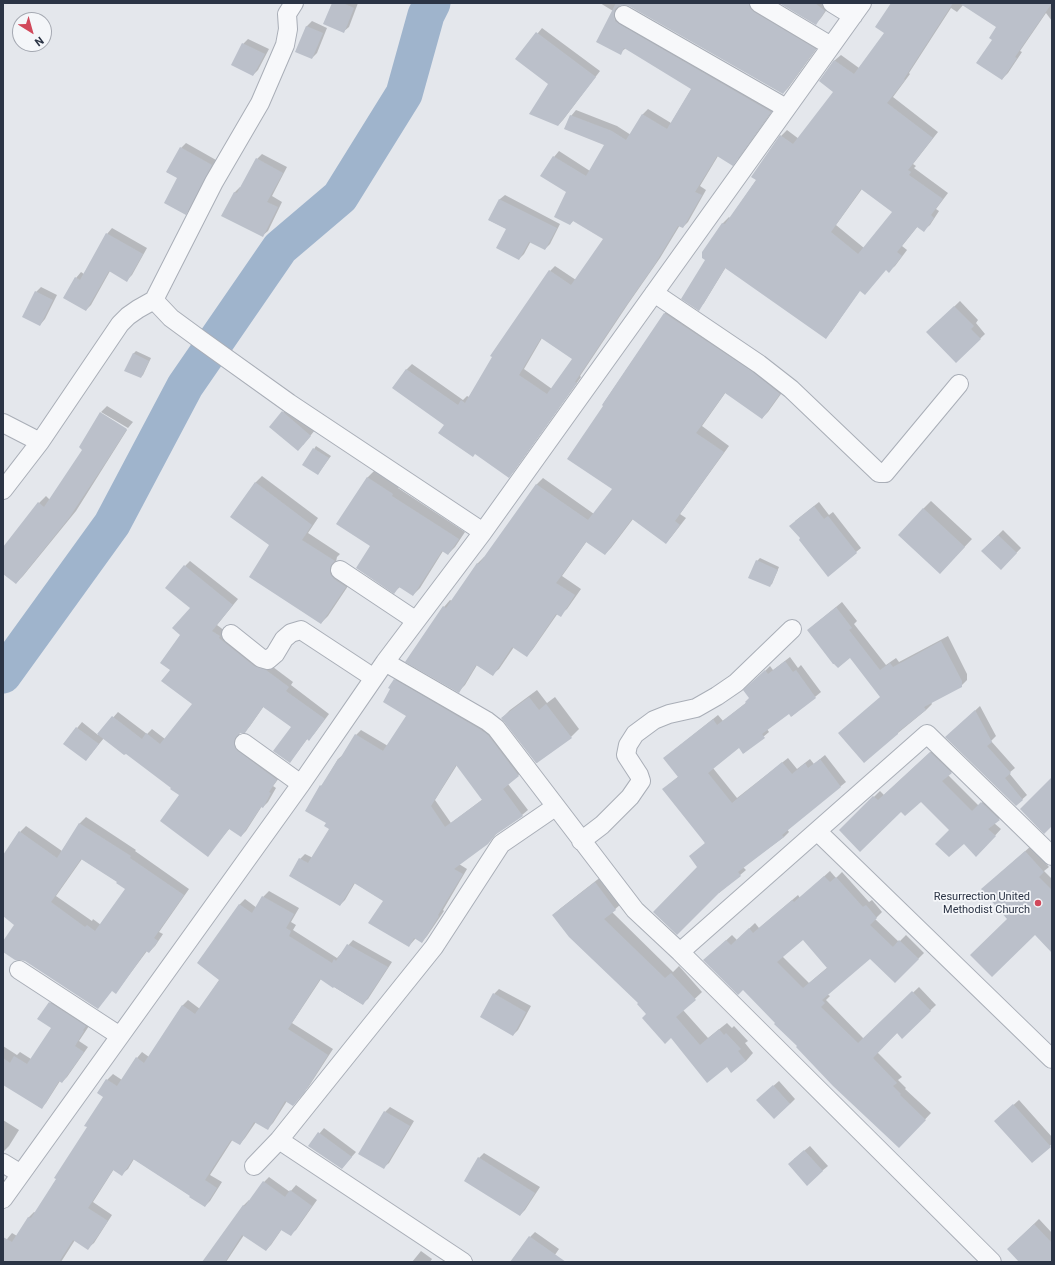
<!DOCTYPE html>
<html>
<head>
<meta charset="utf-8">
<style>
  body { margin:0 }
  #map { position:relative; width:1055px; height:1265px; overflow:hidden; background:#e4e7ec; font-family:Roboto,sans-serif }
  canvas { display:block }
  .frame { position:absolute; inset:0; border:4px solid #2b3445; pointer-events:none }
  .north { position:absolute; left:12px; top:12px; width:40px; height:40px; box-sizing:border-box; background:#f4f6f9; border:1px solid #a4a8b1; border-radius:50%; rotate:143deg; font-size:11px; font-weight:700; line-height:16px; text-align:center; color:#2b3445 }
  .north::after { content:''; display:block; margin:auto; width:14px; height:18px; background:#d1495b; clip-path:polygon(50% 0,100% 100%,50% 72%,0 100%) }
</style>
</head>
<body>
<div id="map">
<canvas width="1055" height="1265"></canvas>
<div class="frame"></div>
<div class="north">N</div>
</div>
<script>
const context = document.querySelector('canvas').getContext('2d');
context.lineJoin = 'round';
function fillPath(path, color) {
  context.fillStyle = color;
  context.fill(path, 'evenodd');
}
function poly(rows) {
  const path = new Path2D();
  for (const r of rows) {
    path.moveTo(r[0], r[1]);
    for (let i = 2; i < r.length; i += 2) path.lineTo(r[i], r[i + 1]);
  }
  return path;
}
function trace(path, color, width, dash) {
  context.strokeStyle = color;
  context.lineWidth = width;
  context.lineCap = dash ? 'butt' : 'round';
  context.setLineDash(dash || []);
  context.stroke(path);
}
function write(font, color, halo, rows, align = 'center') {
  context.font = font + ' Roboto,sans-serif';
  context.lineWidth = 3.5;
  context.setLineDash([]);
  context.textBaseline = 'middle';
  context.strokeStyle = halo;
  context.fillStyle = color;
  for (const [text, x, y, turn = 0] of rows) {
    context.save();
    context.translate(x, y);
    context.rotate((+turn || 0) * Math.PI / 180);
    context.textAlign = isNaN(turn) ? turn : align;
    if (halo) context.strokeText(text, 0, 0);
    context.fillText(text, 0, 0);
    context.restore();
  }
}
fillPath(poly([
  [333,3,358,3,349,27,343,32],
  [600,3,755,3,820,44,788,88,783,93,630,5,620,5,618,10,776,106,738,159,718,156,700,186,706,190,688,222,683,227,680,225,660,258,628,304,580,376,581,377,514,471,509,476,445,424,394,388,407,369,412,364,463,400,467,396,469,397,550,271,555,266,576,280,605,238,574,220,570,224,568,191,554,157,559,151,590,171,605,145,571,116,576,110,617,126,631,135,643,114,648,109,671,123,692,88,626,48,620,53,613,11],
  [542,338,574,359,552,389,524,369],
  [781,3,828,3,830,5,821,18,816,23],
  [892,3,1052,3,1052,21,1046,13,1020,51,1022,52,1008,73,1002,79,993,39,998,27,964,4,957,12,951,8,909,73,910,74,893,97,938,132,913,164,916,166,914,168,948,193,936,209,939,211,930,225,924,230,918,226,902,246,907,250,895,266,889,271,886,269,865,294,860,290,831,332,726,267,704,303,699,309,706,260,703,252,723,223,729,217,730,218,757,179,781,136,787,130,799,139,834,92,820,81,835,60,841,55,859,68,886,33],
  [862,189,894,211,864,248,836,225],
  [312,21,327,28,317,53,312,58,306,27],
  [542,28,600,71,563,120,558,125,549,84,517,59],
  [248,39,269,49,258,70,253,75,243,44],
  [186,143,216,160,190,209,185,214,179,178,167,172,181,148],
  [262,154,287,167,272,196,282,202,268,231,262,236,223,215,235,192,240,187,241,188,257,159],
  [505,195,560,224,550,244,545,249,531,241,524,254,519,259,507,229,489,220,500,199],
  [112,228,147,248,132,275,127,280,110,271,91,305,86,310,76,278,81,272,84,274,107,234],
  [41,287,57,295,45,319,40,325,36,292],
  [960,301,978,320,976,323,985,334,956,362,928,332],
  [672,307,786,387,768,412,762,418,726,392,702,426,729,446,680,514,686,518,672,536,666,543,633,519,611,548,605,554,587,541,562,576,581,589,567,609,560,615,558,613,533,649,527,656,514,647,499,669,492,675,477,665,465,685,459,691,407,661,444,607,450,600,452,601,478,563,484,557,485,558,537,484,543,478,594,514,613,489,605,406,603,404,665,313],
  [136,351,151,358,143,375,141,377,133,354],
  [107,406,133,422,128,428,101,412],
  [288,407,315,430,303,445,283,412],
  [101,414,127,430,76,511,23,576,16,583,3,573,3,549,39,503,46,496,50,500,84,449],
  [316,446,331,456,318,474,304,465],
  [375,470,399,486,398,488,465,532,455,547,448,554,443,551,420,588,413,595,400,587,394,592,371,546,338,523,368,477],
  [262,476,318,518,308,533,340,554,337,557,336,562,337,567,352,580,328,616,321,623,271,545,231,517,256,482],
  [931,501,972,539,940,573,923,509],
  [819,502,829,515,833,512,861,548,828,575,801,538,795,521],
  [1003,530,1021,548,1001,569,982,551],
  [760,558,779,567,772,584,769,586,757,561],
  [190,561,238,599,217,625,293,682,291,685,329,714,314,734,309,739,308,738,290,762,292,727,264,706,250,726,244,732,240,732,238,737,282,774,273,786,276,788,268,802,263,807,262,806,246,831,241,836,230,828,208,855,181,795,172,788,126,752,104,738,86,760,65,743,82,722,98,735,118,712,147,734,152,729,165,739,193,704,171,670,182,635,192,608,185,566],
  [842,602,857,621,854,624,886,665,896,658,899,662,948,636,967,674,967,680,961,686,931,702,932,704,926,710,898,733,881,697,850,657,808,630],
  [790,657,798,668,801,665,821,692,792,716,789,712,767,729,769,732,744,753,739,747,713,768,737,798,788,758,797,769,810,759,814,764,825,755,846,782,787,829,789,832,784,837,743,867,746,870,719,893,699,867,705,843,668,785,679,776,664,758,718,715,723,721,747,702,750,698,745,691,770,666,773,670],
  [400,675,486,725,524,770,508,784,528,810,522,815,497,833,488,843,459,864,467,869,443,910,444,911,427,936,422,942,416,938,409,946,384,901,355,883,345,900,340,905,300,859,305,854,313,858,331,828,327,823,321,786,324,783,338,759,344,754,356,735,361,730,388,746,407,716,395,680],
  [457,765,483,799,451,823,435,800],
  [537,690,547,703,555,697,579,729,571,737,502,718,510,710],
  [980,706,996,736,991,741,1015,768,1009,773,1027,795,1016,805,947,737],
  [937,746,958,767,948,775,979,806,988,796,1005,813,994,823,1001,829,982,850,950,830,921,800,901,810,840,830,880,791,884,795],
  [86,817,136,850,135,851,189,889,159,932,163,934,155,946,149,952,147,951,121,986,115,992,112,990,98,1008,25,960,3,951,3,942,16,924,3,915,3,856,20,832,26,826,62,851,80,823],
  [82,859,118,882,126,889,101,925,93,919,92,921,56,896],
  [1031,846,1049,867,1044,871,1052,879,1052,951,1035,933,1009,919,988,884],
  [830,871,836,878,842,872,869,902,872,900,882,912,875,919,899,942,906,935,924,953,895,982,870,957,827,994,830,996,826,1000,864,1039,919,987,936,1005,902,1037,898,1032,877,1052,902,1077,898,1080,906,1088,905,1089,931,1113,904,1142,799,1046,710,955,732,935,737,940,755,923,759,928,798,895,800,898],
  [803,939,828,967,809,983,782,956],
  [602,876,623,902,612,912,673,972,679,966,702,992,683,1010,708,1038,727,1023,732,1028,734,1026,748,1041,745,1043,753,1053,746,1061,727,1066,671,1036,647,1014,640,1003,553,915,561,908],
  [269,891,299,908,291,922,296,925,293,930,337,958,353,940,392,962,368,999,362,1004,321,979,292,1023,333,1049,309,1086,298,1099,287,1101,273,1123,267,1129,256,1122,245,1138,240,1144,233,1139,210,1175,222,1182,210,1201,205,1206,191,1196,134,1159,128,1169,122,1174,114,1169,93,1202,112,1215,94,1243,88,1248,75,1240,61,1262,3,1262,3,1244,12,1233,17,1236,29,1217,34,1212,36,1213,88,1127,104,1096,107,1080,113,1074,122,1080,137,1058,142,1052,149,1057,182,1006,188,1000,200,1009,220,979,198,963,240,904,245,899,257,908,263,897],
  [499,989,531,1006,518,1030,513,1035,494,994],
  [55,998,89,1026,79,1041,88,1047,67,1077,62,1082,60,1081,46,1103,41,1108,3,1083,3,1046,17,1055,20,1052,31,1059,53,1028,50,1003],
  [779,1081,795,1099,790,1104,763,1095],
  [1019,1100,1052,1137,1052,1144,1032,1162,1001,1116],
  [390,1107,414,1121,389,1163,383,1168,385,1112],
  [3,1120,19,1130,9,1146,3,1152],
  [324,1128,356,1152,342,1168,309,1146],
  [810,1146,828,1166,822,1171,794,1159],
  [484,1153,540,1187,525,1210,520,1215,479,1158],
  [269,1177,290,1192,296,1185,317,1200,296,1230,290,1235,282,1229,271,1245,266,1250,244,1235,226,1262,203,1262,243,1206,249,1200,250,1201,264,1182],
  [1039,1219,1052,1233,1052,1262,1020,1262,1008,1249],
  [535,1232,559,1249,550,1262,512,1262,530,1237],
  [421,1251,432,1259,430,1262,412,1262]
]), '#0003');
trace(poly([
  [3,675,112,524,185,386,280,248,340,197,404,94,426,15,432,3]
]), '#9fb4cc', 37);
fillPath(poly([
  [332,3,343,3,354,8,344,33,323,24],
  [616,3,749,3,750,8,754,12,816,49,783,94,629,6,624,5,619,6,615,9,614,15,615,21,619,24,771,112,733,166,717,156,695,192,702,195,683,228,678,226,655,264,623,310,575,382,577,383,509,478,475,454,473,457,438,433,444,425,392,388,406,369,458,405,461,400,465,403,492,357,490,356,549,270,571,285,603,239,573,221,570,225,554,217,566,192,540,176,553,156,586,176,604,145,564,129,570,115,612,131,626,140,642,114,667,129,691,89,624,48,621,55,596,42],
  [541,338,572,359,547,394,519,375],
  [779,3,815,3,825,11,816,25],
  [891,3,953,3,904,79,905,80,887,103,933,138,908,170,911,172,909,175,943,199,931,215,934,218,924,232,917,227,897,252,902,256,889,273,886,270,865,295,860,291,826,339,725,268,699,311,681,299,705,260,702,258,702,252,722,223,725,224,756,180,751,177,780,135,793,144,833,92,819,81,834,60,854,74,884,33,875,27],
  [861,189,892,212,858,254,831,232],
  [959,3,1052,3,1015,57,1017,58,1002,80,976,63,992,40,989,38,996,27],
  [306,26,323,33,312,59,295,52],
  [536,32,596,77,558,126,529,114,548,84,515,59],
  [242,43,265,54,253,76,231,65],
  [180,147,212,165,186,215,164,203,177,178,166,172],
  [256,158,283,173,267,202,278,207,263,237,221,216,234,192,237,193],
  [499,199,557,228,545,250,529,242,519,260,496,248,506,229,488,220],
  [106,233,143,254,127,282,109,271,86,311,63,298,75,277,80,280],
  [35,291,53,300,40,326,22,317],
  [954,306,974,326,971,329,981,339,956,363,926,332],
  [664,313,753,372,780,394,762,419,725,393,696,433,724,452,675,521,680,525,666,544,632,519,605,555,586,542,556,583,575,595,561,617,556,614,527,657,512,647,493,676,476,665,459,693,405,662,443,606,446,608,477,563,479,564,536,484,588,520,612,489,567,459,603,406,602,405],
  [133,353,149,361,141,378,124,371],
  [282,411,311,436,298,451,269,427],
  [100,412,127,429,106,462,69,518,16,584,3,574,3,547,38,502,44,507,82,450,79,447],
  [313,448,329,458,318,475,302,465],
  [367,477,393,494,392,496,459,539,448,555,442,551,413,596,399,587,394,594,356,568,370,546,336,524],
  [255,482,312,525,302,540,335,561,331,565,330,569,330,574,334,579,346,587,321,624,249,577,269,545,230,517],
  [814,506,824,519,828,516,857,553,828,577,799,540,800,538,789,526],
  [923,508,965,547,940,574,898,535],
  [998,535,1017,553,1001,570,981,551],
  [756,560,778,570,770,587,748,578],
  [184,565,233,605,212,631,220,636,219,638,254,666,266,670,289,687,286,691,325,719,309,741,307,739,290,763,273,751,291,727,263,707,245,733,240,733,236,737,234,742,235,748,238,751,277,780,269,792,271,793,263,808,261,807,241,837,229,829,208,857,160,821,179,795,170,789,171,788,126,754,124,755,97,734,112,716,142,739,146,733,160,744,192,704,161,681,170,670,160,663,180,635,172,628,190,608,165,588],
  [836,607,852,628,849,630,880,670,890,663,893,667,941,641,962,681,962,687,924,707,926,710,898,732,898,734,864,763,838,733,880,697,850,658,838,668,834,664,833,664,807,630],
  [785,661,793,672,796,670,816,698,791,717,789,714,762,734,765,738,743,754,739,748,708,773,732,803,782,762,792,774,805,763,808,768,820,759,841,787,782,835,784,837,738,872,741,876,719,893,677,935,653,912,697,867,689,856,705,843,662,789,678,777,663,758,713,719,717,725,746,703,745,702,749,698,743,690,765,670,768,674],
  [394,679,481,730,488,735,519,776,503,789,523,816,495,835,488,844,454,869,463,874,438,915,439,916,422,943,414,938,409,947,368,923,383,901,354,883,340,906,289,876,299,858,308,863,329,829,324,826,326,823,305,811,320,785,321,786,338,759,339,760,355,734,383,751,406,716,383,702,390,689,388,688],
  [456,765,482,800,445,827,431,806],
  [529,697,539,710,546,704,572,738,537,763,536,763,501,718],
  [975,710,992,742,987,746,1011,773,1005,778,1023,800,1016,806,945,737],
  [76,727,99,744,86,761,63,744],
  [930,752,952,773,942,781,972,811,981,802,1000,820,988,829,996,836,976,857,964,844,949,857,935,844,949,830,921,802,905,816,901,812,860,852,839,830,873,796,878,800],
  [1052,777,1052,826,1044,834,1020,809],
  [79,823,131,856,130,858,184,895,154,938,158,941,149,953,146,951,116,994,112,991,98,1009,25,961,20,960,15,960,3,952,3,941,14,925,3,916,3,855,19,831,57,858],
  [81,859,117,882,116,883,125,889,95,931,87,925,85,927,51,902],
  [1025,851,1044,872,1039,877,1052,890,1052,953,1035,935,992,977,970,955,1007,919,981,889],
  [824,876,830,882,836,877,863,907,866,905,877,918,870,925,893,947,899,940,919,959,895,983,870,959,822,1000,825,1003,821,1007,858,1043,912,991,931,1011,902,1039,897,1033,873,1058,897,1083,893,1086,901,1094,900,1095,926,1120,899,1148,833,1086,796,1047,797,1046,774,1024,775,1023,743,990,738,995,703,960,726,940,731,945,749,928,753,933,792,900,794,902],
  [803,940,827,968,803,988,777,962],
  [595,882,616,910,604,919,665,978,671,973,696,1000,676,1017,700,1045,719,1029,724,1035,726,1033,741,1049,738,1051,746,1061,731,1073,727,1067,707,1083,671,1038,665,1044,642,1018,646,1014,637,1004,638,1003,569,937,552,915],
  [262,896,294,914,286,928,291,931,289,936,332,963,334,959,336,961,347,944,388,967,363,1005,334,987,333,988,320,979,288,1029,328,1055,304,1093,293,1106,285,1101,268,1130,254,1122,240,1145,231,1140,205,1180,217,1188,205,1207,189,1197,190,1196,133,1159,122,1176,113,1170,88,1208,108,1221,88,1250,73,1240,59,1262,3,1262,3,1237,12,1242,28,1217,31,1218,56,1179,54,1178,87,1127,84,1126,103,1097,97,1093,106,1079,117,1086,136,1057,144,1063,182,1005,195,1014,219,980,197,963,239,904,252,913],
  [493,993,526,1012,513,1036,480,1017],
  [49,1002,86,1026,83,1030,84,1031,75,1046,84,1052,62,1083,59,1081,42,1109,3,1085,3,1058,10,1063,14,1056,27,1064,51,1028,37,1019],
  [773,1085,790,1104,774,1119,756,1100],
  [1013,1104,1051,1147,1032,1163,994,1121],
  [384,1111,410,1126,384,1169,358,1154],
  [318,1132,352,1157,342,1169,308,1146],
  [804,1150,823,1171,807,1186,788,1164],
  [478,1157,535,1193,520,1216,464,1181],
  [263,1181,285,1197,290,1190,312,1206,291,1236,281,1230,266,1251,242,1235,225,1262,202,1262,243,1205,245,1206],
  [1034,1224,1052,1243,1052,1262,1019,1262,1007,1249],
  [529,1236,566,1262,510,1262]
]), '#bbc0ca');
const minor = poly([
  [759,3,831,46],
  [832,3,853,16],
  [624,15,786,108],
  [654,293,759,364,791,389,879,473,885,473,959,384],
  [154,300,171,318,201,340,289,403,483,532],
  [3,423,40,442],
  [3,490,40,442,120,324,128,316,138,309,154,300,214,182,260,103,285,45,288,29,287,14,294,3],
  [340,570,415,620],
  [231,634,261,658,268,660,275,654,284,639,291,633,301,630,374,678],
  [385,662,487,721,496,728,635,910,680,952,992,1262],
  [244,743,301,784],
  [817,831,1052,1059],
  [581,841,602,825,630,797,641,781,639,775,626,755,628,745,635,734,654,720,669,714,696,708,717,696,736,683,792,629],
  [680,952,817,831,927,734,1052,856],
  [19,970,120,1036],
  [279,1140,463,1262],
  [3,1163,21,1174],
  [254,1166,279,1140,434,947,501,844,555,807],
  [3,1199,301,784,385,662,483,532,862,3]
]);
trace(minor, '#a9aeb7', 20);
trace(minor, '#f7f8fa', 18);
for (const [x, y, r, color] of [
  [1038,903,4,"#d1495b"]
]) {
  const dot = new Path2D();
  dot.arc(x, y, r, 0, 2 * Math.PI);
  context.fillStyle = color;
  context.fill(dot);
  trace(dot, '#f4f6f9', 1.5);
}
write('11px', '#2b3445', '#f4f6f9', [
  ["Resurrection United",1030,897],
  ["Methodist Church",1030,910]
], 'right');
</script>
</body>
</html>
